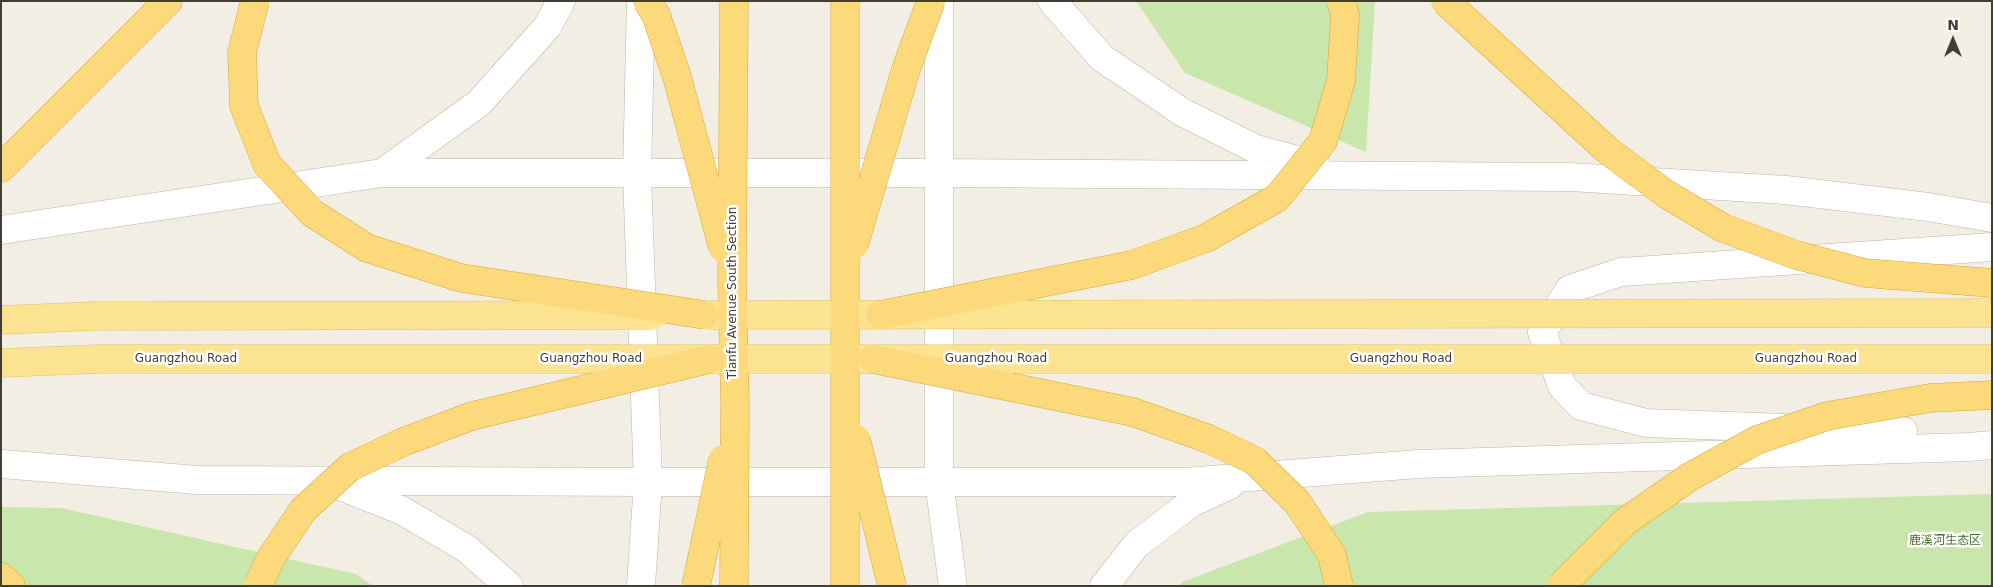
<!DOCTYPE html>
<html>
<head>
<meta charset="utf-8">
<style>
  body { margin:0 }
  #map { position:relative; width:1993px; height:587px; overflow:hidden; background:#f2eee4; font-family:"DejaVu Sans",sans-serif }
  canvas { display:block }
  .frame { position:absolute; inset:0; border:2px solid #433e34; pointer-events:none }
  .north { position:absolute; left:1928px; top:15px; width:50px; height:50px; -webkit-text-stroke:4px #fff; paint-order:stroke; rotate:0deg; font-size:14px; font-weight:700; line-height:20px; text-align:center; color:#433e34 }
  .north::after { content:''; display:block; margin:auto; width:18px; height:22px; background:#433e34; clip-path:polygon(50% 0,100% 100%,50% 72%,0 100%) }
</style>
</head>
<body>
<div id="map">
<canvas width="1993" height="587"></canvas>
<div class="frame"></div>
<div class="north">N</div>
</div>
<script>
const context = document.querySelector('canvas').getContext('2d');
context.lineJoin = 'round';
function fillPath(path, color) {
  context.fillStyle = color;
  context.fill(path, 'evenodd');
}
function poly(rows) {
  const path = new Path2D();
  for (const r of rows) {
    path.moveTo(r[0], r[1]);
    for (let i = 2; i < r.length; i += 2) path.lineTo(r[i], r[i + 1]);
  }
  return path;
}
function trace(path, color, width, dash) {
  context.strokeStyle = color;
  context.lineWidth = width;
  context.lineCap = dash ? 'butt' : 'round';
  context.setLineDash(dash || []);
  context.stroke(path);
}
function write(font, color, halo, rows, align = 'center') {
  context.font = font + ' "DejaVu Sans","Noto Sans SC",sans-serif';
  context.lineWidth = 5;
  context.setLineDash([]);
  context.textBaseline = 'middle';
  context.strokeStyle = halo;
  context.fillStyle = color;
  for (const [text, x, y, turn = 0] of rows) {
    context.save();
    context.translate(x, y);
    context.rotate((+turn || 0) * Math.PI / 180);
    context.textAlign = isNaN(turn) ? turn : align;
    if (halo) context.strokeText(text, 0, 0);
    context.fillText(text, 0, 0);
    context.restore();
  }
}
fillPath(poly([
  [1136,1,1375,1,1366,152,1185,73],
  [1992,494,1992,586,1180,586,1182,582,1368,512],
  [1,507,61,508,356,574,373,586,1,586]
]), '#c9e6ad');
const tertiary = poly([
  [641,1,637,174,648,482,641,586],
  [939,1,939,482,953,586],
  [1052,1,1102,58,1182,112,1256,149,1316,165],
  [382,173,479,103,547,27,561,1],
  [1,230,382,173,939,173,1570,177,1786,190,1928,207,1992,218],
  [1903,431,1867,431,1646,423,1581,406,1562,386,1542,332,1570,289,1621,272,1992,247],
  [1,464,197,480,648,482,1185,482,1418,464,1969,447,1992,445],
  [340,486,403,511,467,549,509,586],
  [1104,586,1136,545,1191,503,1230,485]
]);
const trunk = poly([
  [1,168,168,1],
  [1,577,11,586]
]);
trace(tertiary, '#bdb6a7', 29);
trace(trunk, '#daa635', 29);
trace(tertiary, '#fff', 28);
trace(trunk, '#fcda7c', 28);
const primaryBridge = poly([
  [708,315,1992,313],
  [1,320,94,316,653,315],
  [1,363,98,359,1992,359]
]);
const trunkBridge = poly([
  [255,1,242,52,244,106,267,164,312,213,367,248,461,278,705,315],
  [647,1,656,15,677,77,723,248],
  [734,1,732,281,735,403,734,586],
  [845,1,845,586],
  [1445,1,1607,150,1666,194,1723,228,1796,255,1865,273,1992,283],
  [854,245,906,69,931,1],
  [880,315,1132,265,1206,238,1277,198,1323,141,1341,81,1345,15,1341,1],
  [873,359,1133,412,1209,439,1255,461,1297,502,1332,555,1339,586],
  [856,439,892,586],
  [258,586,271,558,303,510,350,467,403,442,472,416,710,359],
  [696,586,723,459],
  [1561,586,1626,521,1691,476,1757,440,1827,416,1930,398,1992,395]
]);
trace(primaryBridge, '#e1c162', 29, []);
trace(trunkBridge, '#daa635', 29, []);
trace(primaryBridge, '#fce392', 28);
trace(trunkBridge, '#fcda7c', 28);
write('12px', '#433e34', '#fff', [
  ["Tianfu Avenue South Section",733,293,-90],
  ["Guangzhou Road",186,359],
  ["Guangzhou Road",591,359],
  ["Guangzhou Road",996,359],
  ["Guangzhou Road",1401,359],
  ["Guangzhou Road",1806,359]
]);
write('12px', '#417329', '#fff', [
  ["鹿溪河生态区",1945,541]
]);
</script>
</body>
</html>
